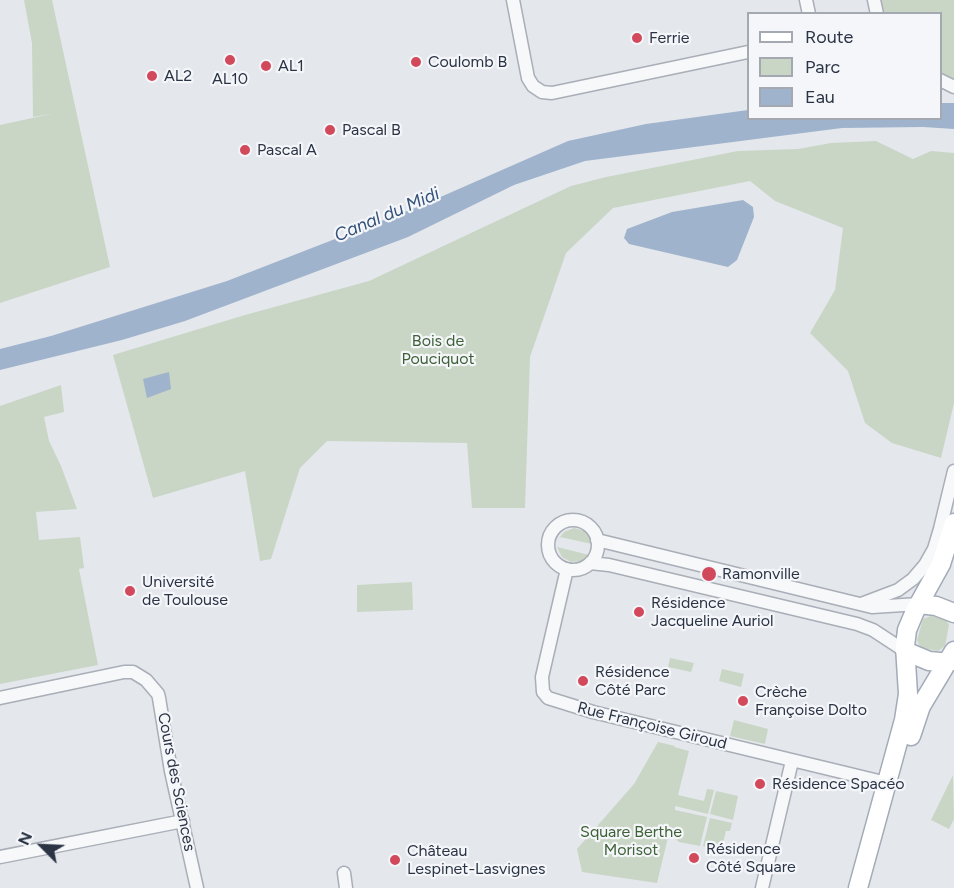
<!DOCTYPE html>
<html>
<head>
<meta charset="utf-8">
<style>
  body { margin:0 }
  #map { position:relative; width:954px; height:888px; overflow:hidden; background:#e4e7ec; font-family:Figtree,sans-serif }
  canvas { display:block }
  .legend { position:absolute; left:747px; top:12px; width:195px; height:108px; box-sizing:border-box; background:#f4f6f9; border:2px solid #a4a8b1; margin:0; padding:8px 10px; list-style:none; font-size:18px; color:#2b3445 }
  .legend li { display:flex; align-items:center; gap:12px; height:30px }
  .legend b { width:30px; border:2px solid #a4a8b1 }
  .north { position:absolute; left:12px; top:816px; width:60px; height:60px; -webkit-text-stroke:4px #f4f6f9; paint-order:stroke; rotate:294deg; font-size:16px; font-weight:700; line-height:24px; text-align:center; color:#2b3445 }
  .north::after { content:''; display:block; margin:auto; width:21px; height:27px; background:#2b3445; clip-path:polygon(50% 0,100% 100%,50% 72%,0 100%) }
</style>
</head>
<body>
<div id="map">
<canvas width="954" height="888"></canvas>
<ul class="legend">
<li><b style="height:8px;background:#fff"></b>Route</li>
<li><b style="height:16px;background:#c9d6c5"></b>Parc</li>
<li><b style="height:16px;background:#9fb4cc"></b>Eau</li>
</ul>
<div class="north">N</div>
</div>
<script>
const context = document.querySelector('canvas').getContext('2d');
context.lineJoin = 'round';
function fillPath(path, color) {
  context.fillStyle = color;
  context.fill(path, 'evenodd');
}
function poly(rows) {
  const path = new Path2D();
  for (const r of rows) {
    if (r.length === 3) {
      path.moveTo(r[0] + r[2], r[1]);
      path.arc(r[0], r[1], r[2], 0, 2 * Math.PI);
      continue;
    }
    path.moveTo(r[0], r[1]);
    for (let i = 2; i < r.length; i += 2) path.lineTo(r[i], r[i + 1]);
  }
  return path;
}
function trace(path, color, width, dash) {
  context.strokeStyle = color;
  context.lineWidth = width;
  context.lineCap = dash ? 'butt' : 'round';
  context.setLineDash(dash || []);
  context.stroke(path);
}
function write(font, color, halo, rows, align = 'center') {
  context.font = font + ' Figtree,sans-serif';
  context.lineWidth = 4.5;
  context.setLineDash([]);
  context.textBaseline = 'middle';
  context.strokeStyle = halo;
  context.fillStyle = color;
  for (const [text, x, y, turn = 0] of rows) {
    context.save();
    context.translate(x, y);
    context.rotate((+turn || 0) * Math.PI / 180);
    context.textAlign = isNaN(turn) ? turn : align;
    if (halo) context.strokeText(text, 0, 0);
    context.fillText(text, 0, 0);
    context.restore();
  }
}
fillPath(poly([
  [24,0,52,0,110,267,0,303,0,125,51,114,33,117,32,43],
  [879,0,954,0,954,80,941,73,940,14,884,13],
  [876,141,913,159,931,151,954,153,954,403,941,458,892,443,865,423,848,371,810,333,835,290,843,228,775,201,750,181,613,208,566,253,530,357,525,508,472,508,467,443,327,441,300,468,271,559,260,561,245,471,153,498,113,355,245,315,369,281,571,186,606,177,738,151,798,149,831,143],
  [61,385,64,412,44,417,49,441,61,466,77,509,36,512,39,540,80,537,84,568,79,569,98,665,0,684,0,406],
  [574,528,584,531,588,534,592,544,560,537,564,532],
  [557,547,589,555,581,561,571,562,562,557],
  [412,582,413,610,357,612,357,585],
  [931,616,946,620,949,625,945,646,938,651,923,648,919,645,917,640,923,619],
  [670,658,694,663,691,672,668,667],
  [722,669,744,674,741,687,719,681],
  [734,720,768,729,765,744,730,736],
  [658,742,675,746,674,747,689,751,678,795,704,801,707,789,714,790,708,814,675,806,675,810,707,817,700,846,679,842,669,833,657,883,582,872,577,849,634,784],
  [953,775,954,819,949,829,931,820],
  [716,791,738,796,733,820,710,814],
  [710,818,732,823,730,831,726,831,721,851,703,846]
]), '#c9d6c5');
fillPath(poly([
  [941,103,954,103,954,129,923,127,842,128,585,161,514,185,408,237,185,321,122,340,0,370,0,349,51,336,227,281,420,206,568,141,646,124,748,110,748,118,940,118],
  [743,200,753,207,754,217,737,260,728,267,629,244,624,238,627,229,672,212],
  [169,372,171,389,147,398,143,379]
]), '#9fb4cc');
const street = poly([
  [513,0,528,78,533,86,542,92,552,93,748,52],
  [806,0,809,14],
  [874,0,877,14],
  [940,80,954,87],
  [573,545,25],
  [597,540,872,607,919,604],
  [590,563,609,565,857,624,873,630,905,651],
  [567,569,542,677,543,692,548,698,593,712,887,783],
  [861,604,898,590,913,579,925,565,934,549,940,529,954,471],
  [0,698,124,672,133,672,146,680,158,694,159,698,171,771,197,888],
  [0,857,183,821],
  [344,873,346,888],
  [762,888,792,761]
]);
const primary = poly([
  [919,604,936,606,954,613],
  [905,651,929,661,940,662,954,661],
  [911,736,921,706,954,651],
  [858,888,904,720,908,694,905,646,907,630,915,611,941,564,954,523]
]);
trace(street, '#a9aeb7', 15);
trace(primary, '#a3abb8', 21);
trace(street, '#f7f8fa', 12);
trace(primary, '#fff', 18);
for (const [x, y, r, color] of [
  [637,38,6,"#d1495b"],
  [230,60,6,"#d1495b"],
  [416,62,6,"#d1495b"],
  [266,66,6,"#d1495b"],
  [152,76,6,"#d1495b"],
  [330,130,6,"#d1495b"],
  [245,150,6,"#d1495b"],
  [709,574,8,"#d1495b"],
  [130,591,6,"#d1495b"],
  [639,612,6,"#d1495b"],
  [583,681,6,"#d1495b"],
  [743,701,6,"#d1495b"],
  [760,784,6,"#d1495b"],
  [694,858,6,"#d1495b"],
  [395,860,6,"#d1495b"]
]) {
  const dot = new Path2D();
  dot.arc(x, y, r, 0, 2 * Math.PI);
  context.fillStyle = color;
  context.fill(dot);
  trace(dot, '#f4f6f9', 2);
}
write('16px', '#2b3445', '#f4f6f9', [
  ["Ferrie",649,38],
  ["Coulomb B",428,62],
  ["AL1",278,66],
  ["AL2",164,76],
  ["AL10",230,79,"center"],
  ["Pascal B",342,130],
  ["Pascal A",257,150],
  ["Ramonville",722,574],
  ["Université",142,582],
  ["de Toulouse",142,600],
  ["Résidence",651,603],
  ["Jacqueline Auriol",651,621],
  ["Résidence",595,672],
  ["Côté Parc",595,690],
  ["Crèche",755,692],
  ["Françoise Dolto",755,710],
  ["Résidence Spacéo",772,784],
  ["Résidence",706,849],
  ["Côté Square",706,867],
  ["Château",407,851],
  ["Lespinet-Lasvignes",407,869]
], 'left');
write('16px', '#3f6138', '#f4f6f9', [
  ["Bois de",438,341],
  ["Pouciquot",438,359],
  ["Square Berthe",631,832],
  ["Morisot",631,850]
]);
write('16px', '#2b3445', '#f4f6f9', [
  ["Rue Françoise Giroud",652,726,14],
  ["Cours des Sciences",176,782,79]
]);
write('italic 18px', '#34527a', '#f4f6f9', [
  ["Canal du Midi",387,215,-23]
]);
</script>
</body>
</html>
